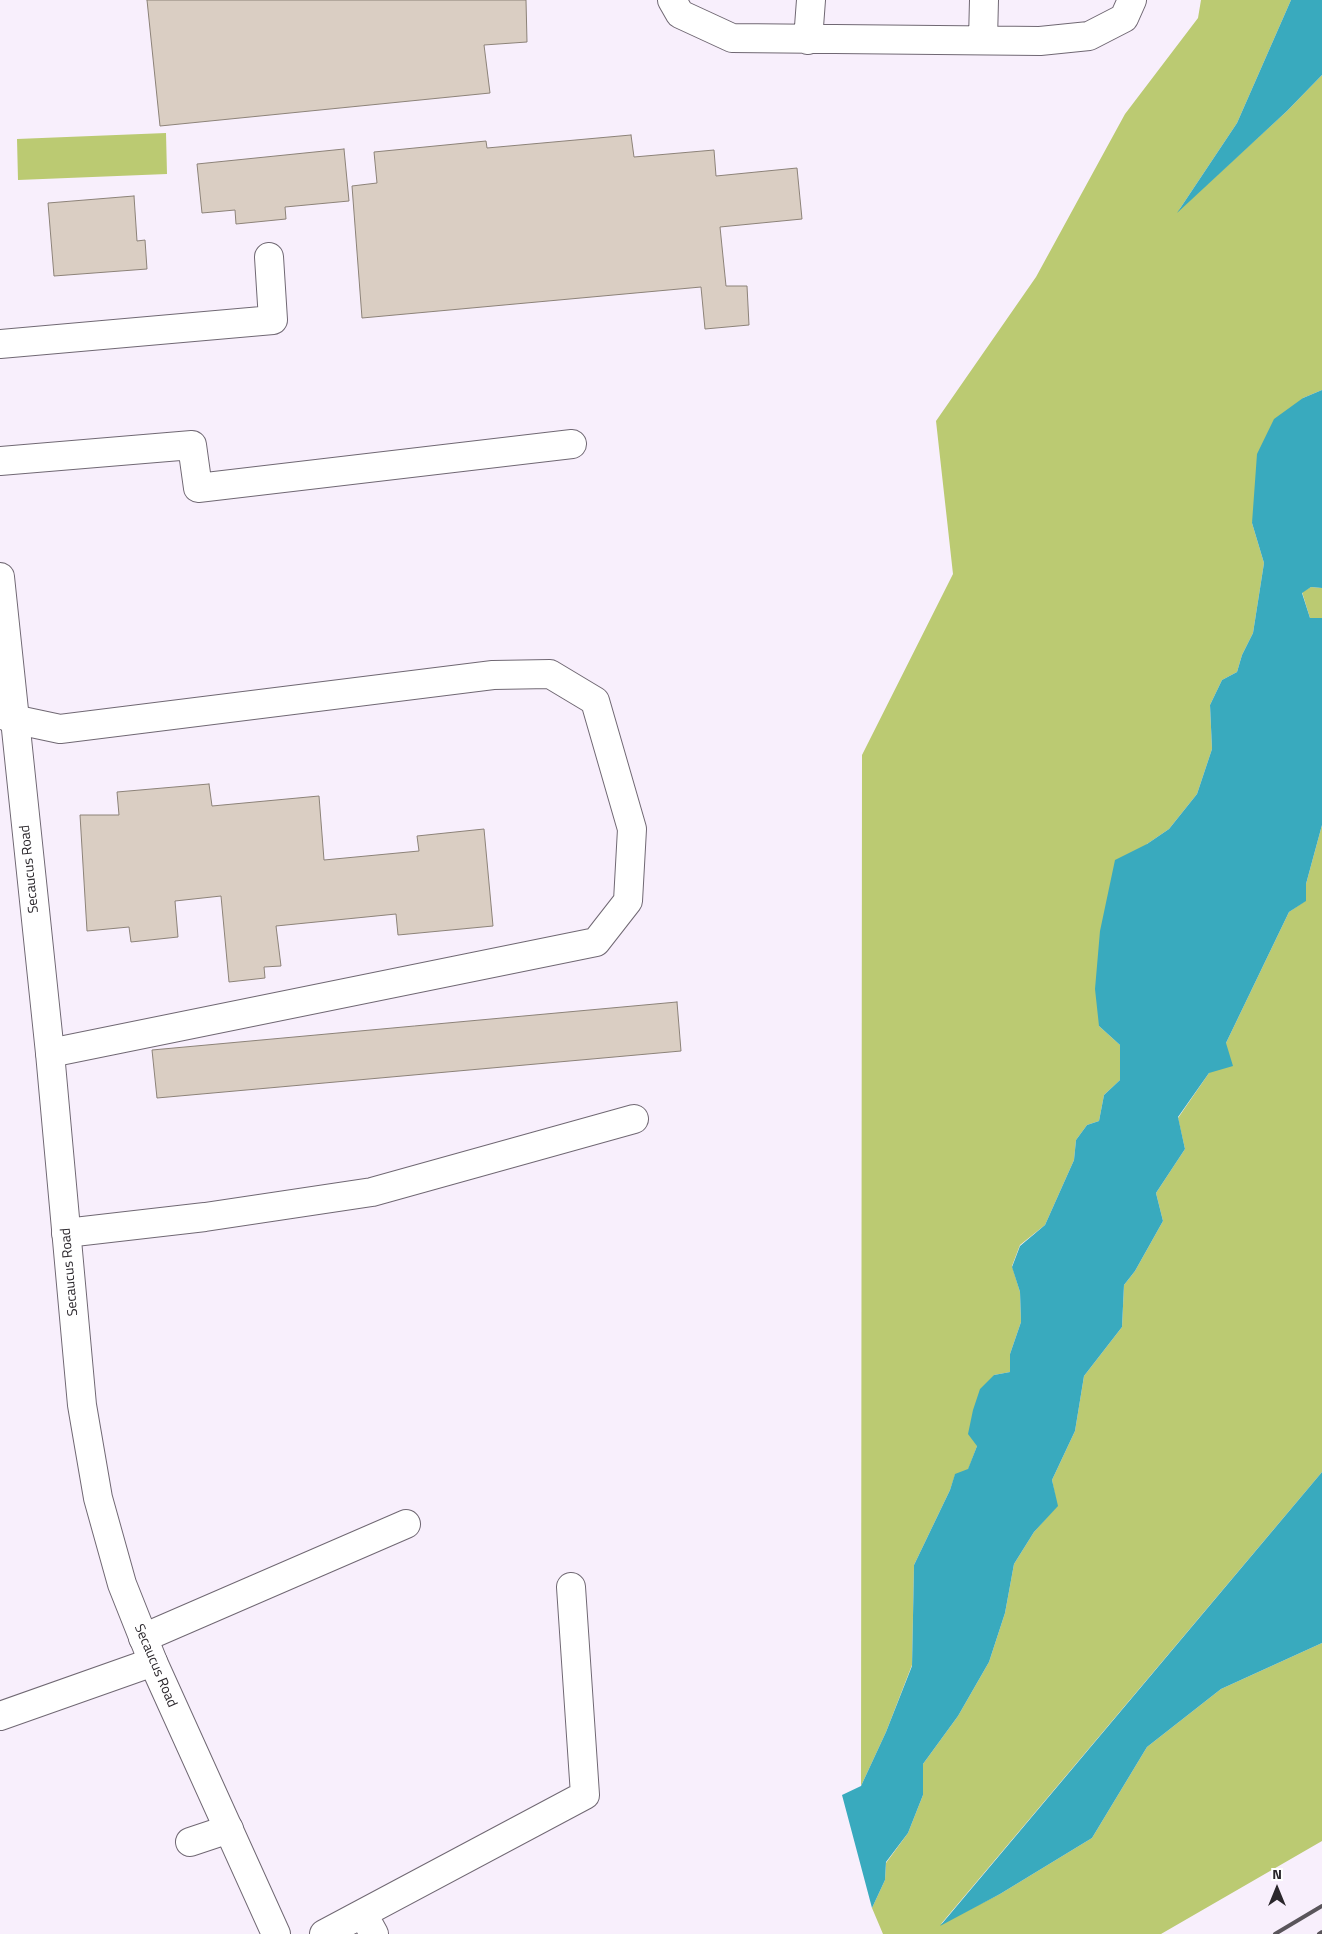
<!DOCTYPE html>
<html>
<head>
<meta charset="utf-8">
<style>
  body { margin:0 }
  #map { position:relative; width:1322px; height:1934px; overflow:hidden; background:#f8effc; font-family:"Titillium Web",sans-serif }
  canvas { display:block }
  .north { position:absolute; left:1252px; top:1864px; width:50px; height:50px; -webkit-text-stroke:4px #fff; paint-order:stroke; rotate:0deg; font-size:14px; font-weight:700; line-height:20px; text-align:center; color:#2b272c }
  .north::after { content:''; display:block; margin:auto; width:18px; height:22px; background:#2b272c; clip-path:polygon(50% 0,100% 100%,50% 72%,0 100%) }
</style>
</head>
<body>
<div id="map">
<canvas width="1322" height="1934"></canvas>
<div class="north">N</div>
</div>
<script>
const context = document.querySelector('canvas').getContext('2d');
context.lineJoin = 'round';
function fillPath(path, color) {
  context.fillStyle = color;
  context.fill(path, 'evenodd');
}
function poly(rows) {
  const path = new Path2D();
  for (const r of rows) {
    path.moveTo(r[0], r[1]);
    for (let i = 2; i < r.length; i += 2) path.lineTo(r[i], r[i + 1]);
  }
  return path;
}
function trace(path, color, width, dash) {
  context.strokeStyle = color;
  context.lineWidth = width;
  context.lineCap = dash ? 'butt' : 'round';
  context.setLineDash(dash || []);
  context.stroke(path);
}
function write(font, color, halo, rows, align = 'center') {
  context.font = font + ' "Titillium Web",sans-serif';
  context.lineWidth = 4;
  context.setLineDash([]);
  context.textBaseline = 'middle';
  context.strokeStyle = halo;
  context.fillStyle = color;
  for (const [text, x, y, turn = 0] of rows) {
    context.save();
    context.translate(x, y);
    context.rotate((+turn || 0) * Math.PI / 180);
    context.textAlign = isNaN(turn) ? turn : align;
    if (halo) context.strokeText(text, 0, 0);
    context.fillText(text, 0, 0);
    context.restore();
  }
}
fillPath(poly([
  [1201,0,1291,0,1237,123,1179,210,1287,111,1322,75,1322,390,1303,398,1252,523,1264,563,1253,633,1242,655,1237,672,1222,680,1210,705,1212,749,1197,794,1169,829,1147,844,1099,1026,1120,1045,1120,1080,1104,1095,1099,1121,1087,1125,1076,1140,1074,1160,1045,1225,1020,1245,1012,1266,1020,1292,1021,1322,1010,1354,1010,1372,994,1375,977,1446,968,1470,955,1475,950,1490,914,1565,912,1665,886,1732,861,1786,862,755,953,574,936,421,1036,277,1125,114,1198,18],
  [166,133,167,174,18,180,17,139],
  [1311,587,1322,588,1322,618,1310,618,1302,592],
  [1322,825,1322,1472,941,1924,1000,1894,1092,1838,1147,1747,1221,1689,1322,1643,1322,1841,1161,1934,883,1934,872,1908,885,1880,886,1863,908,1833,923,1795,923,1764,958,1716,989,1662,1005,1613,1014,1564,1034,1532,1057,1506,1052,1480,1075,1431,1084,1376,1122,1327,1124,1285,1135,1271,1163,1221,1156,1193,1185,1149,1178,1118,1209,1073,1226,1043,1289,912,1305,901,1306,884]
]), '#bbca72');
fillPath(poly([
  [1291,0,1322,0,1322,75,1287,111,1177,213,1237,123],
  [1322,390,1322,588,1311,587,1302,593,1310,618,1322,618,1322,825,1306,884,1306,901,1289,912,1226,1043,1233,1066,1209,1073,1178,1117,1185,1149,1156,1193,1163,1221,1135,1271,1124,1285,1122,1327,1084,1376,1075,1431,1052,1480,1058,1506,1034,1532,1014,1564,1005,1613,989,1662,958,1716,923,1764,923,1795,908,1833,886,1862,885,1880,872,1908,842,1795,861,1786,886,1732,912,1666,914,1565,950,1490,955,1474,968,1469,977,1446,968,1434,973,1410,980,1389,994,1375,1010,1372,1010,1354,1021,1322,1020,1292,1012,1267,1020,1246,1045,1225,1074,1160,1076,1140,1087,1125,1099,1121,1104,1095,1120,1080,1120,1045,1099,1026,1095,989,1100,931,1115,860,1147,844,1169,829,1197,794,1212,749,1210,705,1222,680,1237,672,1242,655,1253,633,1264,563,1252,523,1257,454,1274,419,1303,398],
  [1322,1472,1322,1643,1221,1689,1147,1747,1092,1838,1000,1894,940,1926]
]), '#39aabe');
const building = poly([
  [147,0,526,0,527,42,484,45,490,93,160,126,147,0],
  [631,135,634,157,714,150,716,176,797,168,802,219,720,227,726,286,747,286,749,325,705,329,701,287,362,318,352,186,377,183,374,152,486,141,487,148,631,135],
  [344,149,349,201,285,207,286,219,236,224,235,210,202,213,197,164,344,149],
  [134,196,137,241,145,240,147,269,54,276,48,203,134,196],
  [209,784,212,806,319,796,324,860,419,851,417,836,484,829,493,926,398,935,396,914,276,926,281,966,264,967,265,978,229,982,221,896,175,901,178,937,131,942,129,927,87,931,80,815,119,815,117,792,209,784],
  [677,1002,681,1051,157,1098,152,1050,677,1002]
]);
fillPath(building, '#dacec3');
trace(building, '#8c8278', 1);
const minor = poly([
  [672,0,680,14,732,38,1040,41,1089,36,1124,18,1132,0],
  [808,40,811,0],
  [983,40,984,0],
  [0,344,273,320,269,257],
  [0,461,192,445,198,488,572,444],
  [0,714,13,719,60,729,493,675,550,674,595,701,632,829,628,901,596,942,50,1053],
  [66,1233,205,1217,372,1192,634,1119],
  [143,1638,406,1524],
  [0,1716,153,1662],
  [190,1842,229,1829],
  [363,1914,374,1934],
  [324,1934,585,1795,571,1587]
]);
const major = poly([
  [0,577,50,1053,82,1405,98,1498,122,1584,153,1662,276,1934]
]);
trace(minor, '#706873', 30);
trace(major, '#706873', 30);
trace(minor, '#fff', 28);
trace(major, '#fff', 28);
trace(poly([
  [1275,1934,1322,1906],
  [1319,1934,1322,1932]
]), '#5a555b', 4);
write('14px', '#2b272c', '#fff', [
  ["Secaucus Road",30,869,-96],
  ["Secaucus Road",70,1272,-95],
  ["Secaucus Road",155,1666,67]
]);
</script>
</body>
</html>
